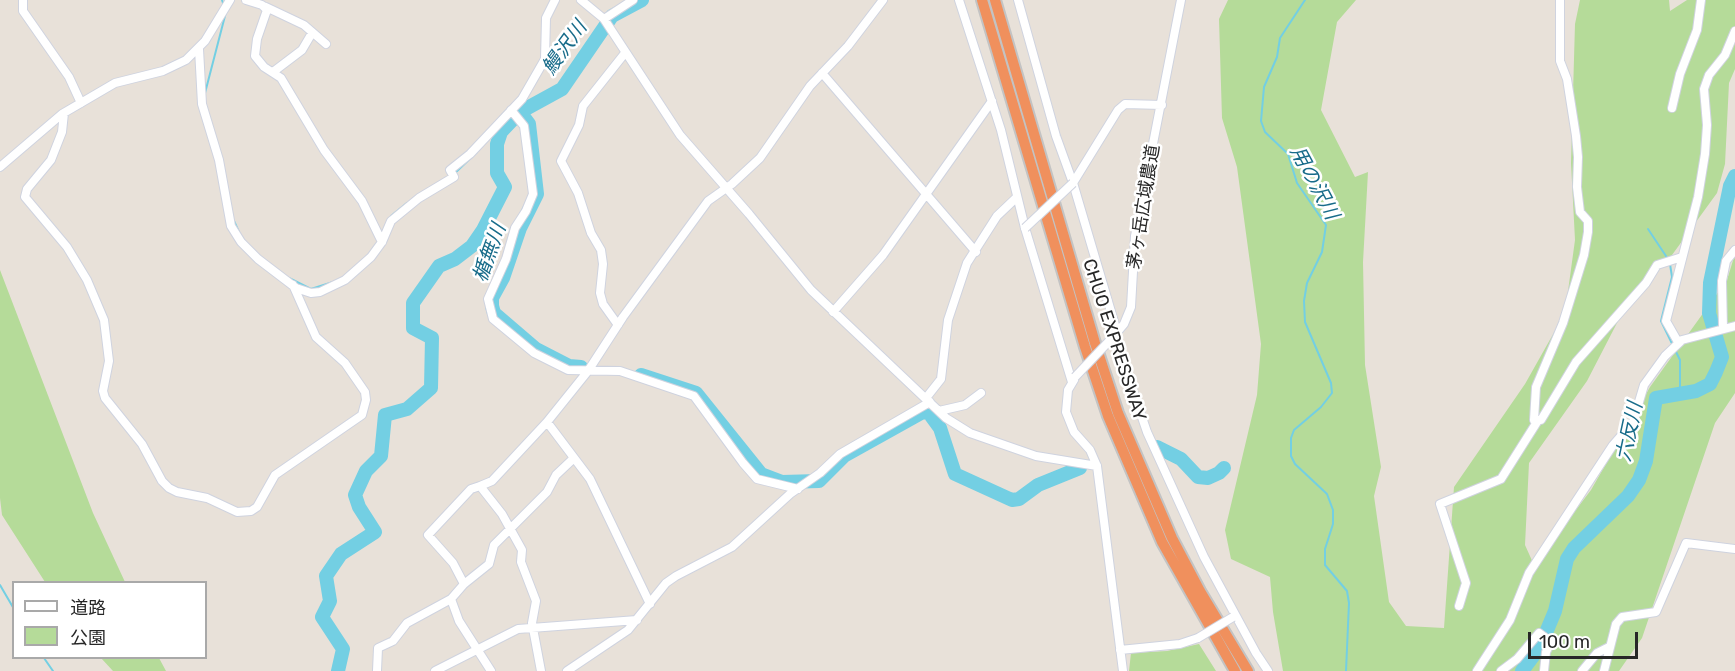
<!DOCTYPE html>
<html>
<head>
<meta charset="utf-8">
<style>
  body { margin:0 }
  #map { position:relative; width:1735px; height:671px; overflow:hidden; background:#e8e1d9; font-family:Rubik,"Noto Sans JP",sans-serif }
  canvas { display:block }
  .legend { position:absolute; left:12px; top:581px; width:195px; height:78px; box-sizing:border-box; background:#fff; border:2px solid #a9a9a9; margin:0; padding:8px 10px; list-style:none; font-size:18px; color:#272727 }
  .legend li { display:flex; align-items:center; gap:12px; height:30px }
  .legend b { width:30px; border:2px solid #a9a9a9 }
  .scale { position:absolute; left:1528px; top:632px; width:110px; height:27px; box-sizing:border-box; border:3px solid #272727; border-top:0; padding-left:8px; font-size:18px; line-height:21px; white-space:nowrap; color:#272727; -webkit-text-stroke:4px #fff; paint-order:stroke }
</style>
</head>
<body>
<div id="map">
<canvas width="1735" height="671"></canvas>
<ul class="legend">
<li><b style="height:8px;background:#fff"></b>道路</li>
<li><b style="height:16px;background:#b5db99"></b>公園</li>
</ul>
<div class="scale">100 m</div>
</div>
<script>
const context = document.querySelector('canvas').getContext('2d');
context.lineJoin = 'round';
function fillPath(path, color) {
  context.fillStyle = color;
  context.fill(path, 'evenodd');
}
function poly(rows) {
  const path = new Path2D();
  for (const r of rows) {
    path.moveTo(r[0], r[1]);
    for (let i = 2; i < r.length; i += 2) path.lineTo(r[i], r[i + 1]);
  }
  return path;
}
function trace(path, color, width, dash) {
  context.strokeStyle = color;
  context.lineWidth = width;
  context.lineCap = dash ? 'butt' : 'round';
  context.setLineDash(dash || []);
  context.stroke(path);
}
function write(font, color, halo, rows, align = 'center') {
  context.font = font + ' Rubik,"Noto Sans JP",sans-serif';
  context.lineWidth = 5;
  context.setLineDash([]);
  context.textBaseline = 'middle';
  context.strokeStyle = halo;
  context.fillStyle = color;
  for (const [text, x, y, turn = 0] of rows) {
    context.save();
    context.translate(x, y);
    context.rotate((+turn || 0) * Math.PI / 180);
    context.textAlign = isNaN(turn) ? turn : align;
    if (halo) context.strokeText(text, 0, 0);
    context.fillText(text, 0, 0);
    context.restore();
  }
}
fillPath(poly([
  [1228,0,1356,0,1337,22,1321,110,1355,177,1368,172,1363,262,1365,365,1381,467,1374,496,1389,602,1406,626,1444,628,1454,487,1525,384,1565,313,1575,240,1571,163,1575,24,1580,0,1669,0,1670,11,1687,0,1735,0,1735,69,1729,83,1725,164,1717,193,1672,255,1632,294,1587,381,1529,463,1525,545,1534,565,1591,490,1650,387,1727,280,1735,254,1735,393,1715,423,1642,638,1619,671,1283,671,1273,612,1270,577,1231,559,1225,530,1257,395,1261,344,1237,167,1222,118,1219,19],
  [0,270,93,513,125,582,45,582,2,515,0,498],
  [1199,644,1216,671,1129,671,1131,653,1167,651],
  [101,658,159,658,166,671,113,671]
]), '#b5db99');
trace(poly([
  [222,0,224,6],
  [1305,0,1280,38,1277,57,1264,87,1261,121,1265,132,1288,154,1297,183,1326,225,1322,252,1307,283,1304,301,1305,322,1331,383,1332,393,1321,407,1294,430,1291,438,1291,456,1295,464,1327,494,1333,510,1333,524,1325,549,1325,565,1347,591,1349,603,1346,671],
  [205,93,226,12],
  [502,115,510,107],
  [455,173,477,152],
  [391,216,407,203],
  [234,221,239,232],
  [1648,229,1668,259],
  [1670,264,1672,277,1661,321,1680,360,1680,395],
  [289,278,311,289,333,282],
  [0,585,14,609],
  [44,658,53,671]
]), '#73cfe3', 2);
trace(poly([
  [520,112,529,124,537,194,520,228,503,278,492,298,492,306,494,313,536,349,569,366,581,367],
  [641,375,696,393,761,474,782,482,819,481,844,456,923,412,929,413,940,428,955,474,1012,500,1019,499,1038,485,1080,468],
  [1157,447,1181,459,1198,477,1208,478,1219,473,1224,468],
  [338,671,343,649,322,617,330,601,326,576,341,554,375,532,359,507,355,495,366,471,381,456,385,415,407,409,431,388,432,338,413,328,413,303,439,266,455,259,472,246,483,230,505,187,497,173,497,144,501,132,520,112,562,89,612,16,642,0],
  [1522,671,1540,647,1555,611,1567,559,1574,548,1628,496,1639,480,1646,461,1656,398,1696,391,1710,384,1716,372,1722,357,1709,313,1710,283,1730,186,1735,176]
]), '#73cfe3', 14);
const minor = poly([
  [23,0,23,11,69,77,81,103],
  [246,0,262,5,267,10,257,39,255,56,264,67,281,78,324,150,362,201,382,242],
  [581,0,604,19,680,135,749,214,811,290,946,418,970,433,1036,456,1097,466],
  [959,0,1001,130,1025,228,1072,382],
  [1018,0,1056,136,1073,183,1117,332],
  [1560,0,1560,61,1567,79,1576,136,1578,157,1577,187,1580,212,1588,221,1588,232,1584,255,1563,323,1536,387,1534,420,1541,420,1576,362,1646,283,1657,265,1682,257],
  [266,7,304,25,326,44],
  [604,19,633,0],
  [199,49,202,104,219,160,231,226,241,242,258,259,296,288,311,293,320,292,345,280,371,257,382,242,391,221,419,198,454,177,450,170,470,154,522,99,545,59,546,18,555,0],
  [273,72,302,50,312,33],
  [822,73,976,252],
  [1672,108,1680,74,1697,30,1701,0],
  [511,110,524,126,533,194,526,211,515,228,506,259,488,299,493,319,534,353,568,370,620,371,694,396,743,463,757,479,798,489],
  [64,113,62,132,51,160,27,189,25,197,67,247,87,280,104,320,109,361,103,391,105,398,142,444,162,481,169,488,177,492,207,498,237,512,251,511,257,507,275,475,362,415,366,400,365,392,345,363,316,337,293,285],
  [0,167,62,114,115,83,163,71,186,60,205,41,230,0],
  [1073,183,1118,110,1125,104,1162,105],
  [833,312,883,255,992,101],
  [618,325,603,304,600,293,603,264,601,250,591,233,578,193,561,161,579,125,583,106,625,53],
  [1723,328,1722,281,1726,261,1735,250],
  [1114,335,1147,432,1204,557,1256,653,1268,671],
  [1113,337,1124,324,1131,307,1135,236,1181,0],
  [1678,342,1666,321,1698,197,1705,154,1707,125,1704,89,1709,75,1725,55,1735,31],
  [1074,380,1068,390,1066,412,1074,432,1090,450,1097,466,1123,671],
  [926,398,941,379,948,320,967,263,997,216,1017,197],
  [939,411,965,405,981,393],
  [480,486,492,481,547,422],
  [464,584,453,563,428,535,471,489,480,486,502,514,522,550,521,562,536,601,532,623,541,671],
  [451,599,459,621,491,671],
  [650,604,590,479,547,422,588,371,623,317,708,201,732,184,760,158,810,86,848,46,883,0],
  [1459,606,1466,583,1440,504,1501,479,1537,422],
  [1120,650,1180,644,1198,638],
  [377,671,378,648,393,641,407,623,451,599,464,584,489,564,494,545,547,492,556,475,574,458],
  [435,671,518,629,637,620],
  [567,671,628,630,666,583,676,576,732,547,790,494,820,473,840,454,930,402],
  [1477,671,1510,620,1529,573,1613,445,1633,422,1644,385,1665,356,1682,340,1735,326],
  [1501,671,1517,659,1539,633,1551,642,1546,652,1544,671],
  [1582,671,1597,653,1609,647],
  [1604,671,1616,624,1622,617,1656,612,1686,543,1735,549]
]);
const highway = poly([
  [982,0,1085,347,1108,416,1162,542,1235,671],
  [995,0,1095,343,1118,413,1172,538,1200,591,1248,671]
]);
trace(minor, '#cfd3df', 10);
trace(highway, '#c3c3c3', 14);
trace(minor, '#fff', 8);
trace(highway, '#f0905d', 10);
const minorBridge = poly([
  [1025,228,1073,183],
  [1075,377,1113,337],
  [1198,638,1233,617]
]);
trace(minorBridge, '#cfd3df', 10, []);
trace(minorBridge, '#fff', 8);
write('18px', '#272727', '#fff', [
  ["茅ヶ岳広域農道",1144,207,-81],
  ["CHUO EXPRESSWAY",1114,340,72]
]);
write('italic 20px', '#186c8a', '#fff', [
  ["鰻沢川",565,48,-54],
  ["用の沢川",1314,183,62],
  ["楯無川",490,253,-70],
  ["六反川",1630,432,-78]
]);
</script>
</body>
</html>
